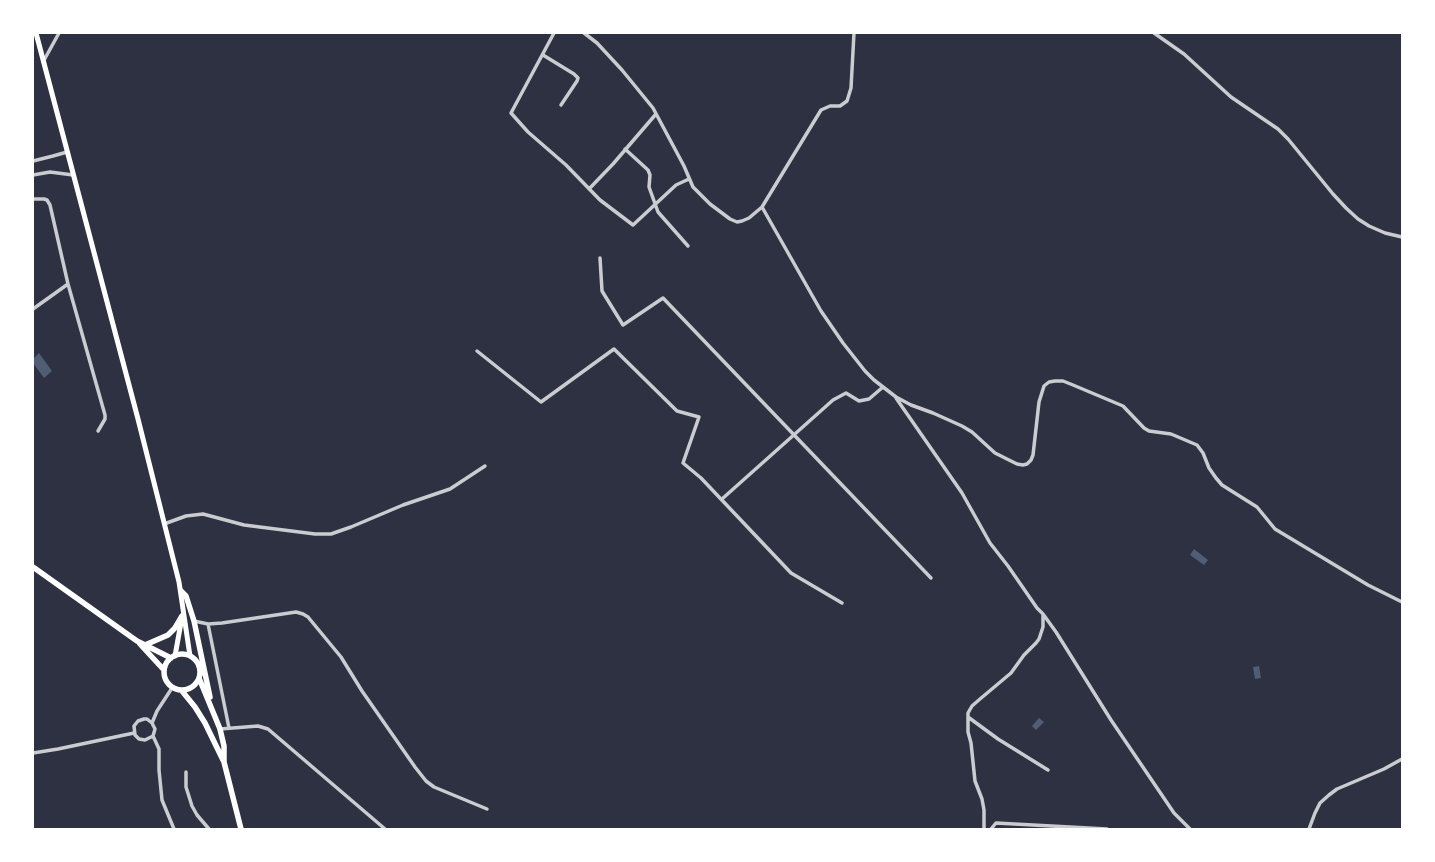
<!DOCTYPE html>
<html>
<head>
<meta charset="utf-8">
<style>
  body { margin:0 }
  #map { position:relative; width:1435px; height:862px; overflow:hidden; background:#2d3142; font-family:Montserrat,sans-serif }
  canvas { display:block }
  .frame { position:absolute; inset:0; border:34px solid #fff; pointer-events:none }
</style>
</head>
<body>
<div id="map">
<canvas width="1435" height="862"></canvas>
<div class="frame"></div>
</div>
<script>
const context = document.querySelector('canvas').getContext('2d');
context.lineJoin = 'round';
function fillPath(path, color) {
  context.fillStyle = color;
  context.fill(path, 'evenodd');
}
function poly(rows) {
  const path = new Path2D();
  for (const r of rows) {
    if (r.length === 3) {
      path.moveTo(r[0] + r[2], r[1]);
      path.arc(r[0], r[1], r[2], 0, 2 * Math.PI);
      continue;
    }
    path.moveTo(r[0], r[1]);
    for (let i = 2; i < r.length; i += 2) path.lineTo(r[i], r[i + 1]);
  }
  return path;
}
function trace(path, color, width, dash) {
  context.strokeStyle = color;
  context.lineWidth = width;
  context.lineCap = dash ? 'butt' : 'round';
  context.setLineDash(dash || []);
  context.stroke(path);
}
fillPath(poly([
  [39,353,52,371,44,378,33,363,33,359],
  [1194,549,1208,560,1204,565,1190,555],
  [1259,666,1261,678,1255,679,1253,667],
  [1039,718,1044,722,1036,730,1032,726]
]), '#4f5d75');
trace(poly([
  [554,33,511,113,528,132,566,165,600,200,633,225,676,185,689,179],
  [584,33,597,43,622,70,653,108,684,166,693,187,710,204,730,219,737,222,742,221,749,218,762,207,821,110,830,106,840,106,847,101,851,88,854,33],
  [1154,33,1184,54,1231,97,1278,129,1288,139,1333,194,1346,208,1358,219,1369,226,1385,233,1402,237],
  [543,55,574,74,578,78,577,81,561,105],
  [43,62,59,33],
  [625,149,648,170,650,175,649,187,658,212,688,246],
  [33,161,53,156,67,152],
  [33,175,50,172,73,175],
  [589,189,613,164,656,114],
  [33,199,44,199,47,200,50,205,68,284,105,415,105,419,98,431],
  [762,207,821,311,843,343,865,371,874,380,896,397,911,405,933,413,962,426,972,432,995,453,1017,464,1023,465,1027,464,1031,460,1033,455,1039,402,1044,386,1049,382,1055,381,1063,381,1073,385,1123,406,1144,428,1149,431,1171,434,1197,445,1203,453,1209,468,1216,478,1222,485,1257,507,1275,529,1368,585,1402,602],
  [600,258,602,291,623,325,663,298,931,578],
  [33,309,68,284],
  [477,351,541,402,614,349,677,411,699,417,683,463,701,478,791,573,842,603],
  [896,398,962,493,990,543,1008,566,1037,608,1043,614,1056,632,1111,720,1174,813,1190,829],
  [722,499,833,400,846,393,859,401,869,399,883,387],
  [164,524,186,516,203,514,244,525,315,534,331,534,351,527,403,505,450,489,485,466],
  [1043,615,1043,627,1039,639,1036,643,1024,655,1011,673,980,699,972,706,968,713,968,717,998,739,1048,770],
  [194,621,208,624,222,623,296,612,303,614,308,617,341,657,362,691,415,767,426,781,434,787,487,809],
  [208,624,229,728],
  [968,717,968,732,971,743,975,781,982,799,984,810,984,829],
  [152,723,147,719,144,719,138,721,134,726,135,735,139,739,145,740,153,736,155,729,152,723,157,711,172,688],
  [220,729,258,726,268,729,385,829],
  [153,736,159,749,159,770,162,800,174,829],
  [33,753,58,749,134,733],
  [186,772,186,787,192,806,197,815,209,829],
  [991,829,996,823,1107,829],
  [1309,829,1315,813,1320,803,1329,795,1337,789,1384,769,1402,759]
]), '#caccd0', 3.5);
trace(poly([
  [36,33,138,419,179,582,190,656],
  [175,656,182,617]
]), '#fff', 5);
trace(poly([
  [33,567,137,641,171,658],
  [181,591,186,596,194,621,210,697],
  [140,644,164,670],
  [145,645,168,635,175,628,182,616],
  [182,672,18],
  [199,678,220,729,224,746,224,762,241,829],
  [182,691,195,707,205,723,223,760]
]), '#fff', 5.5);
</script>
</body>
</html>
